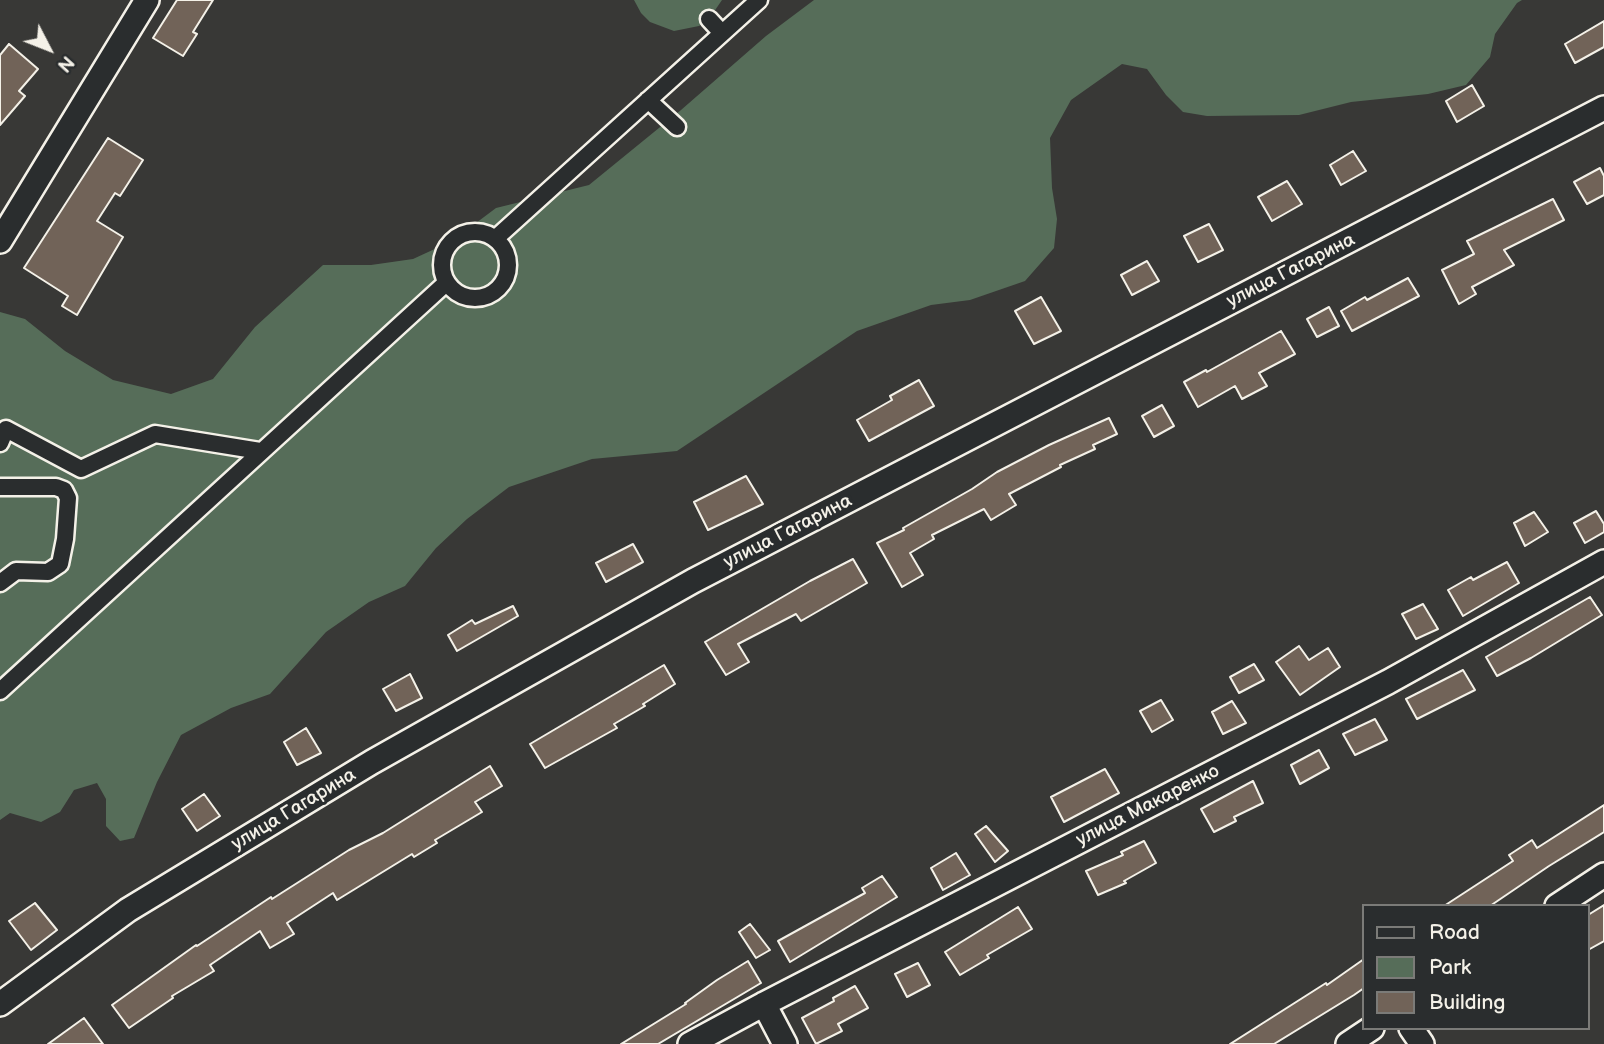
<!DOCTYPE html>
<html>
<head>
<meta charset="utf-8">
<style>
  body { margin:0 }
  #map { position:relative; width:1604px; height:1044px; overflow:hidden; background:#383836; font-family:"Balsamiq Sans",sans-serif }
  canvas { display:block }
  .legend { position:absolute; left:1362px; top:904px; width:228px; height:126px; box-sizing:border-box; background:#2a2d2e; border:2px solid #7b7b78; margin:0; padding:9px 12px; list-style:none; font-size:21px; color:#f4f1e8 }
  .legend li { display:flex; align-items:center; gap:14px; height:35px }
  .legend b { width:35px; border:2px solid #7b7b78 }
  .north { position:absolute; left:14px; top:14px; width:70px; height:70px; -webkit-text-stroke:5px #2a2d2e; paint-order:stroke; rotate:132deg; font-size:19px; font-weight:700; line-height:28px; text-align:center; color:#f4f1e8 }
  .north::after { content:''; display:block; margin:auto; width:24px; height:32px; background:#f4f1e8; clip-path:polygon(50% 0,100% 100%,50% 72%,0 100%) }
</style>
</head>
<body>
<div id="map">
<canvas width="1604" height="1044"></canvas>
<ul class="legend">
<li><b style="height:9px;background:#2a2d2e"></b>Road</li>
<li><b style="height:19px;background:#566d59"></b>Park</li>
<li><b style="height:19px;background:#716358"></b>Building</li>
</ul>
<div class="north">N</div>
</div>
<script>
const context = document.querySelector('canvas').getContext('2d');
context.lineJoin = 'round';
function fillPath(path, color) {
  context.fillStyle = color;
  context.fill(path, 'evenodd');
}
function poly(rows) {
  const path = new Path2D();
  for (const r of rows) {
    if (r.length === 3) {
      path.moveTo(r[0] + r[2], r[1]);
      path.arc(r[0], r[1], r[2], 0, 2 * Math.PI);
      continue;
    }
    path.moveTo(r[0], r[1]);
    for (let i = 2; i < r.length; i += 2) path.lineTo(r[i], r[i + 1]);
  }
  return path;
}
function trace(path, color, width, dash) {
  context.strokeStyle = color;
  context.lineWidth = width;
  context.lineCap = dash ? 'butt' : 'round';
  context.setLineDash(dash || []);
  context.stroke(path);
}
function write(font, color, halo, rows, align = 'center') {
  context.font = font + ' "Balsamiq Sans",sans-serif';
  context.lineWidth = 6;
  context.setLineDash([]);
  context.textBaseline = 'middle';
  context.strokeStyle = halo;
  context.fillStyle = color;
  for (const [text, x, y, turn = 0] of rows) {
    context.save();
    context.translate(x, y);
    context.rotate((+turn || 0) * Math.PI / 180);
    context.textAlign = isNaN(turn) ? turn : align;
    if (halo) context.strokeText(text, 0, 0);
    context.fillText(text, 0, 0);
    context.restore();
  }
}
fillPath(poly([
  [634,0,722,0,709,19,699,26,674,31,650,22,641,13],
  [814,0,1522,0,1517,3,1495,34,1490,57,1466,85,1428,94,1351,102,1299,115,1207,116,1183,112,1166,95,1147,69,1122,64,1071,100,1050,138,1052,188,1057,219,1054,248,1025,281,970,300,931,305,857,331,677,451,592,459,509,487,467,519,436,548,405,586,369,602,326,632,270,694,231,708,181,735,157,782,134,838,120,841,106,826,106,799,97,783,74,790,60,812,41,822,10,813,0,820,0,312,25,319,65,351,113,380,171,394,213,379,255,327,323,265,371,265,413,259,452,241,496,208,589,185,681,110,766,36]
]), '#566d59');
const building = poly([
  [177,0,213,0,193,32,197,34,183,56,153,38,177,0],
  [1604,21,1604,47,1575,63,1565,44,1604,21],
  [9,44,38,69,19,91,25,96,0,125,0,55,9,44],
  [1472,85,1484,106,1457,122,1446,101,1472,85],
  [108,138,143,160,120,196,115,193,97,221,123,237,77,315,62,306,68,296,24,268,108,138],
  [1353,151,1366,171,1341,185,1330,165,1353,151],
  [1600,168,1604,176,1604,195,1587,204,1574,182,1600,168],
  [1287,181,1302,204,1272,221,1258,197,1287,181],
  [1553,199,1564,220,1504,250,1514,265,1472,287,1476,294,1459,304,1442,270,1474,254,1467,241,1553,199],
  [1209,224,1223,250,1198,262,1184,236,1209,224],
  [1147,261,1159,281,1132,295,1121,275,1147,261],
  [1408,278,1419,296,1352,331,1341,311,1365,297,1367,300,1408,278],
  [1041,297,1061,331,1034,344,1015,311,1041,297],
  [1329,307,1339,326,1317,337,1307,319,1329,307],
  [1281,331,1295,354,1259,373,1267,386,1242,399,1235,386,1198,407,1184,382,1206,370,1207,372,1281,331],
  [919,380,934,406,869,441,857,420,892,400,890,396,919,380],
  [1162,405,1174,426,1154,437,1142,416,1162,405],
  [1109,418,1117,434,1093,445,1095,449,1060,465,1061,467,1009,494,1016,505,991,520,984,509,932,535,934,539,910,553,923,575,902,587,877,543,904,530,903,528,972,489,997,472,1049,445,1109,418],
  [746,476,763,504,708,530,694,502,746,476],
  [1596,511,1604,524,1604,532,1585,543,1574,523,1596,511],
  [1534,512,1548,532,1525,546,1514,523,1534,512],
  [633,544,643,562,606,582,596,563,633,544],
  [853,559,867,583,801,621,796,614,738,644,749,662,726,675,705,642,810,581,853,559],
  [1507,562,1519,583,1463,616,1448,590,1471,577,1473,580,1507,562],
  [1590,597,1602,615,1531,658,1497,676,1486,657,1590,597],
  [1423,604,1438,629,1416,639,1402,614,1423,604],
  [513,606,518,616,457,651,448,635,472,620,475,624,513,606],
  [1299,646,1309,660,1328,648,1340,667,1300,695,1276,662,1299,646],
  [1254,664,1264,680,1239,693,1230,677,1254,664],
  [664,665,675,684,643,704,645,706,614,724,617,728,545,768,530,744,664,665],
  [1463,670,1475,690,1417,719,1406,699,1463,670],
  [410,674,422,698,396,711,383,689,410,674],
  [1161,700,1173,720,1152,732,1140,711,1161,700],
  [1232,701,1246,723,1223,734,1212,712,1232,701],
  [1375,719,1387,740,1355,755,1343,734,1375,719],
  [306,728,321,753,297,765,284,742,306,728],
  [1319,750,1329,768,1300,784,1291,765,1319,750],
  [490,766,502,786,475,802,482,812,435,840,437,843,414,857,412,854,337,900,333,893,287,923,294,934,270,948,260,931,210,965,214,971,172,996,173,998,129,1028,112,1005,196,945,197,946,271,897,272,899,349,850,383,833,490,766],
  [1105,769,1119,793,1064,822,1051,797,1105,769],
  [1253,781,1263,803,1234,817,1236,821,1214,832,1201,809,1253,781],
  [204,794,220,816,197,831,182,809,204,794],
  [1604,805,1604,832,1549,866,1490,906,1444,906,1513,861,1509,855,1532,840,1537,848,1604,805],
  [986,826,1008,851,995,862,975,834,986,826],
  [1144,841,1156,863,1124,881,1126,883,1098,895,1086,871,1123,855,1121,852,1144,841],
  [956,853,970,875,943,890,931,868,956,853],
  [882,876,897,897,790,962,778,941,865,893,862,888,882,876],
  [35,903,57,930,31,950,9,921,35,903],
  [1604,905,1604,941,1588,950,1588,915,1604,905],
  [1018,907,1032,929,987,955,989,958,960,975,945,952,1018,907],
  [750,924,770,950,756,958,739,932,750,924],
  [1364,959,1364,988,1354,995,1274,1044,1230,1044,1326,983,1327,985,1364,959],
  [748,961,761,983,658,1044,621,1044,686,1004,685,1003,717,980,748,961],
  [918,963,930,985,907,997,895,974,918,963],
  [855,986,868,1008,838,1024,842,1031,816,1044,802,1018,834,1001,833,998,855,986],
  [84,1018,103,1044,48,1044,84,1018]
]);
fillPath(building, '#716358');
trace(building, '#f4f1e8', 2);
const pedestrian = poly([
  [709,19,722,33],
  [648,100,677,127],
  [475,265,33],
  [496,238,759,0],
  [0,443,6,429,81,469,155,434,260,451],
  [0,487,56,487,64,490,68,498,65,539,60,564,48,572,16,571,0,583],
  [0,691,446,283]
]);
const minor = poly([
  [0,241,147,0],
  [1557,906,1604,875],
  [0,1004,128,910,372,762,693,581,1604,108],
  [764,1004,785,1044],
  [1411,1028,1422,1044],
  [690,1044,764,1004,1388,682,1604,562],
  [1348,1044,1372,1028]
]);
trace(pedestrian, '#f4f1e8', 21);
trace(minor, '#f4f1e8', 28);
trace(pedestrian, '#2a2d2e', 16);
trace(minor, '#2a2d2e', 23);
write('19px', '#f4f1e8', '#2a2d2e', [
  ["улица Гагарина",1291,271,-27],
  ["улица Гагарина",788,532,-27],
  ["улица Макаренко",1148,806,-27],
  ["улица Гагарина",294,810,-31]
]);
</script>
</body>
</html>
